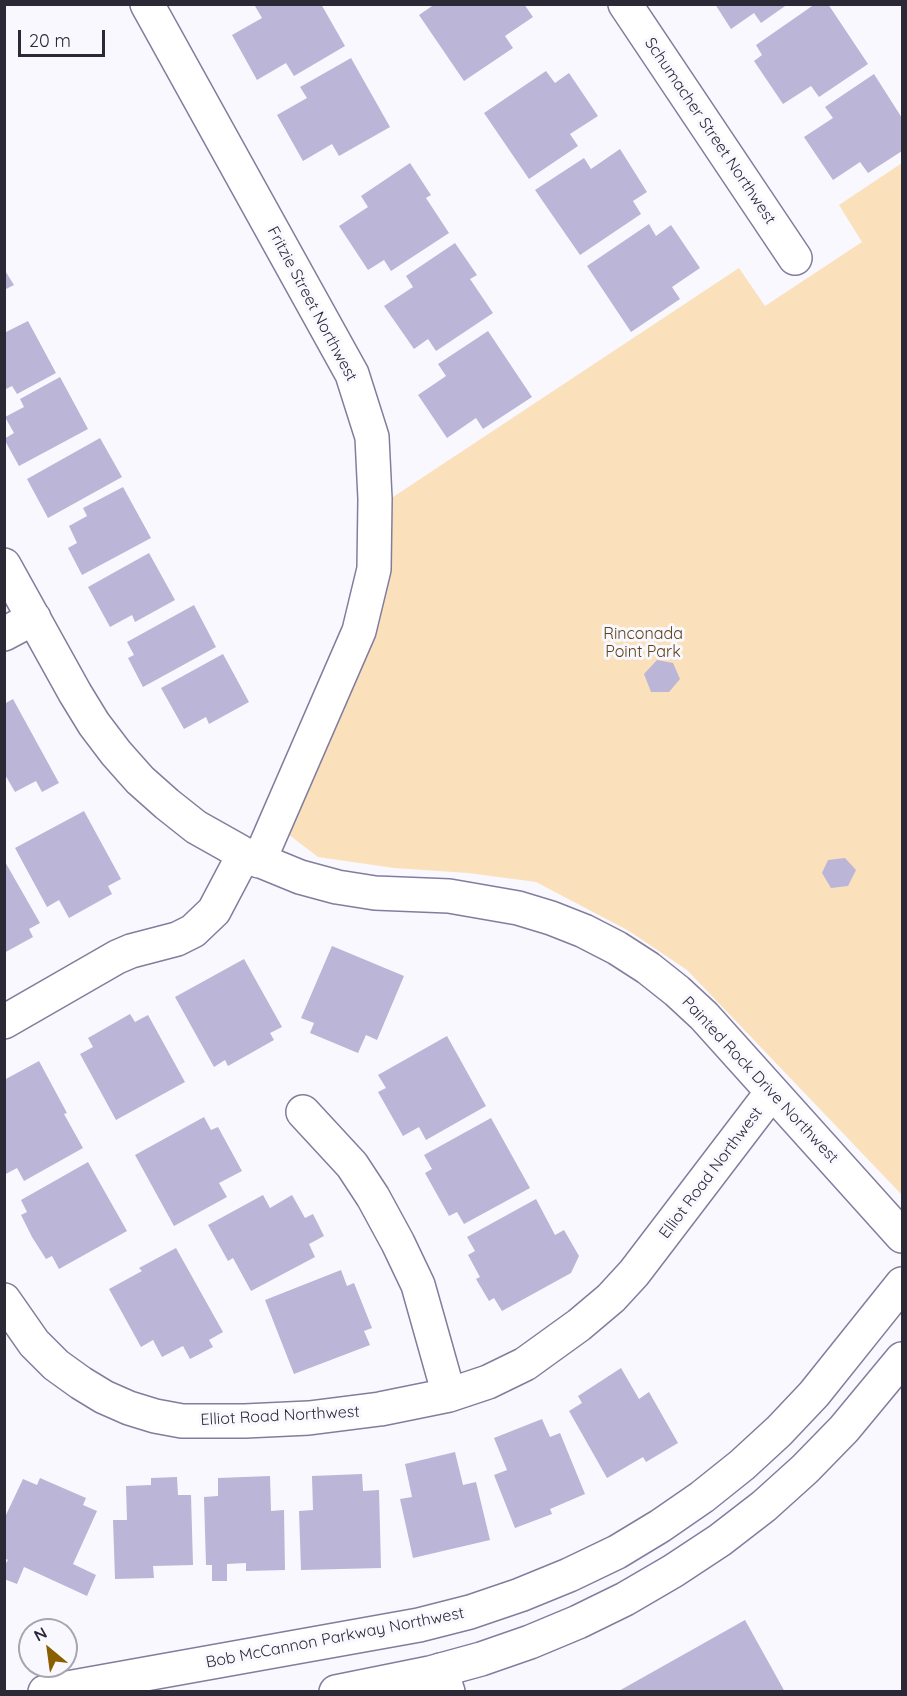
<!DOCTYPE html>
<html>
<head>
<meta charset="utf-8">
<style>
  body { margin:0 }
  #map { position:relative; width:907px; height:1696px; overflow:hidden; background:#f9f8ff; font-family:Quicksand,sans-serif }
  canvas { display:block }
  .frame { position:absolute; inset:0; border:6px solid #2c2937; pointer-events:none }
  .north { position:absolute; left:18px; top:1618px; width:60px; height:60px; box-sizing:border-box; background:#f9f8ff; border:2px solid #a7a5af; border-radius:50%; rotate:331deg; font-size:16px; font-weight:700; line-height:24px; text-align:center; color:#2c2937 }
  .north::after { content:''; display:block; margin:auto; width:21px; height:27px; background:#8a5f00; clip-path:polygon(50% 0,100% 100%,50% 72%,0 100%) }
  .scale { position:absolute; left:18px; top:30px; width:87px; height:27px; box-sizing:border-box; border:3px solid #2c2937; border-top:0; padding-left:8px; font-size:18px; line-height:21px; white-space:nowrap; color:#2c2937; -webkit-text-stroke:4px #f9f8ff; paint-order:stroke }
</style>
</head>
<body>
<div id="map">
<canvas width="907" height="1696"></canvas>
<div class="frame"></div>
<div class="north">N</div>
<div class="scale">20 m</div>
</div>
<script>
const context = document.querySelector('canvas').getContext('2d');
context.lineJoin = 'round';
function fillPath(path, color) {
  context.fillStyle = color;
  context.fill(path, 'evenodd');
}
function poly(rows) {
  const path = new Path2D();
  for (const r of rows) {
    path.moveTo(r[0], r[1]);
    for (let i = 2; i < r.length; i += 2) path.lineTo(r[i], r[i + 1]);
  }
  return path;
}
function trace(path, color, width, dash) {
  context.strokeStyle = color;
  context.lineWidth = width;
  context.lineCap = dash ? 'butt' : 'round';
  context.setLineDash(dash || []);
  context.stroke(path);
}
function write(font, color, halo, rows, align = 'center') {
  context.font = font + ' Quicksand,sans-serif';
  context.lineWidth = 6;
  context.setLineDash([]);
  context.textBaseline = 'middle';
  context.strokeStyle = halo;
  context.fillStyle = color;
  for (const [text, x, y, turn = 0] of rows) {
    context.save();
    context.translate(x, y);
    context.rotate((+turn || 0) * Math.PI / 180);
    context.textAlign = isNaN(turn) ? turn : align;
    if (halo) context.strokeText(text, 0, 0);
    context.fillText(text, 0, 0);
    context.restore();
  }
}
fillPath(poly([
  [902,163,902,1195,687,970,629,931,536,882,468,873,394,868,318,857,284,831,390,499,739,268,765,306,862,242,839,205]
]), '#fae1bb');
fillPath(poly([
  [259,4,321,4,345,46,294,76,286,63,257,80,232,35,262,18,255,6],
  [435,4,524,4,533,17,505,36,513,48,464,81,419,15],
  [715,4,788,4,761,23,754,13,731,29],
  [815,4,828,4,868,64,819,97,811,86,783,104,754,61,762,55,756,45],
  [351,58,390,127,339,156,332,144,303,161,277,115,307,98,300,87],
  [546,71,555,83,569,73,598,116,570,134,578,146,529,179,484,113],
  [874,74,902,118,902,151,868,173,860,162,833,180,804,137,833,118,825,107],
  [620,149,647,192,633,201,641,214,580,255,535,190,584,158,591,169],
  [410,163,431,195,426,198,449,233,391,271,384,260,368,270,339,226,368,207,361,196],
  [649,224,656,236,671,225,700,268,672,287,680,299,631,332,587,266],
  [455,243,477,275,470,279,493,313,436,351,428,339,414,349,384,306,413,287,406,276],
  [4,269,14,285,4,290],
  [28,321,56,373,17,394,12,386,4,390,4,333],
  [488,331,532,397,483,429,476,418,447,438,418,395,446,376,438,364],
  [60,377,88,429,19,466,4,439,14,433,5,417,24,407,20,399],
  [100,438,122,477,48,518,27,479],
  [123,487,151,538,82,575,68,548,77,543,69,526,87,516,83,508],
  [149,553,175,600,135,622,132,615,110,627,88,587],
  [194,605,216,647,143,687,128,658,134,655,127,642],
  [223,654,249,702,209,724,206,717,184,729,161,688],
  [657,660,673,663,680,679,669,692,651,692,644,674],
  [13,699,59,783,42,792,36,781,15,792,4,773,4,704],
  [84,811,121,879,108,886,112,894,69,918,59,900,47,907,15,848],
  [845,858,856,870,848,886,831,888,822,873,828,860],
  [4,860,40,923,29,929,33,937,4,953],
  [332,946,404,976,377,1040,366,1035,358,1053,310,1033,314,1023,301,1018],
  [244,959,282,1027,270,1033,274,1040,228,1066,225,1060,214,1067,175,997],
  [130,1014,135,1022,148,1015,185,1082,116,1120,80,1054,93,1047,88,1038],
  [447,1036,486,1106,426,1140,419,1127,403,1136,378,1092,386,1088,378,1075],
  [39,1061,67,1113,64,1114,83,1148,24,1181,17,1168,4,1175,4,1099,6,1098,4,1080],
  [204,1117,211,1130,218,1127,242,1171,219,1183,227,1197,174,1226,135,1155],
  [491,1118,530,1188,464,1224,457,1212,449,1216,425,1173,432,1169,424,1155],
  [88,1162,127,1231,59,1269,52,1256,46,1259,32,1237,21,1215,27,1212,21,1200],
  [263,1195,270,1208,292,1195,305,1218,313,1214,324,1236,309,1244,315,1257,251,1291,233,1258,228,1261,208,1225],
  [536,1199,555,1235,564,1230,579,1256,571,1273,502,1311,494,1298,489,1301,476,1279,480,1277,468,1255,475,1251,467,1237],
  [176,1248,223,1332,209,1340,213,1347,190,1359,183,1346,162,1357,153,1340,141,1347,109,1289,142,1271,139,1268],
  [341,1270,347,1286,354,1283,372,1328,364,1331,370,1345,294,1374,265,1300],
  [621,1368,639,1399,649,1392,678,1443,646,1462,643,1457,607,1478,569,1411,582,1403,578,1396],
  [542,1419,550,1437,560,1433,585,1494,550,1509,552,1514,515,1528,494,1475,507,1470,494,1438],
  [455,1452,463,1485,476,1482,490,1540,413,1558,400,1499,412,1497,405,1464],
  [362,1474,363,1491,379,1490,381,1568,301,1570,299,1511,313,1510,312,1476],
  [270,1476,271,1511,284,1510,285,1570,246,1571,246,1563,227,1564,227,1581,212,1581,212,1565,206,1565,204,1497,218,1496,218,1478],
  [177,1477,178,1495,191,1495,193,1565,153,1566,154,1578,115,1579,113,1520,127,1520,126,1486,151,1485,151,1478],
  [40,1478,86,1498,83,1505,97,1511,73,1564,96,1575,87,1596,24,1567,17,1584,4,1579,4,1566,8,1560,4,1558,4,1519,23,1479,37,1485],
  [745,1620,785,1692,617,1692]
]), '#bbb5d7');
const minor = poly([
  [147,4,352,374,372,437,375,499,374,569,359,631,259,861],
  [625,4,795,258],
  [4,565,75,693,94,724,116,753,140,780,167,804,196,827,244,854,300,877,337,887,375,893,449,896,518,908,551,918,584,931,617,948,648,968,677,991,704,1016,902,1236],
  [4,634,34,618],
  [4,1022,117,957,131,951,177,939,193,931,214,911,244,854],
  [303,1112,352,1165,373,1197,398,1243,418,1285,449,1395],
  [4,1300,34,1343,56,1365,81,1383,104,1397,129,1408,155,1416,182,1421,245,1421,309,1418,380,1409,449,1395,488,1382,525,1364,579,1325,611,1298,634,1273,772,1092],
  [441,1670,448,1692]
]);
const tertiary = poly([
  [45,1692,419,1625,470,1612,520,1595,569,1575,617,1552,660,1526,702,1497,742,1465,779,1431,814,1394,902,1284],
  [336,1692,430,1673,481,1659,530,1642,578,1622,625,1599,673,1571,720,1540,764,1506,805,1469,844,1429,902,1359]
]);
trace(minor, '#837d9d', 36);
trace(tertiary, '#837d9d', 36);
trace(minor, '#fff', 33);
trace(tertiary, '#fff', 33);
write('16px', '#2c2937', '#f9f8ff', [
  ["Schumacher Street Northwest",710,131,56],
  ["Fritzie Street Northwest",312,304,62],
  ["Painted Rock Drive Northwest",760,1080,47],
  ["Elliot Road Northwest",711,1173,-53],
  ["Elliot Road Northwest",280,1416,-3],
  ["Bob McCannon Parkway Northwest",335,1638,-11]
]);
write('16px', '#5b4216', '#f9f8ff', [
  ["Rinconada",643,634],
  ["Point Park",643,652]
]);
</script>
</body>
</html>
